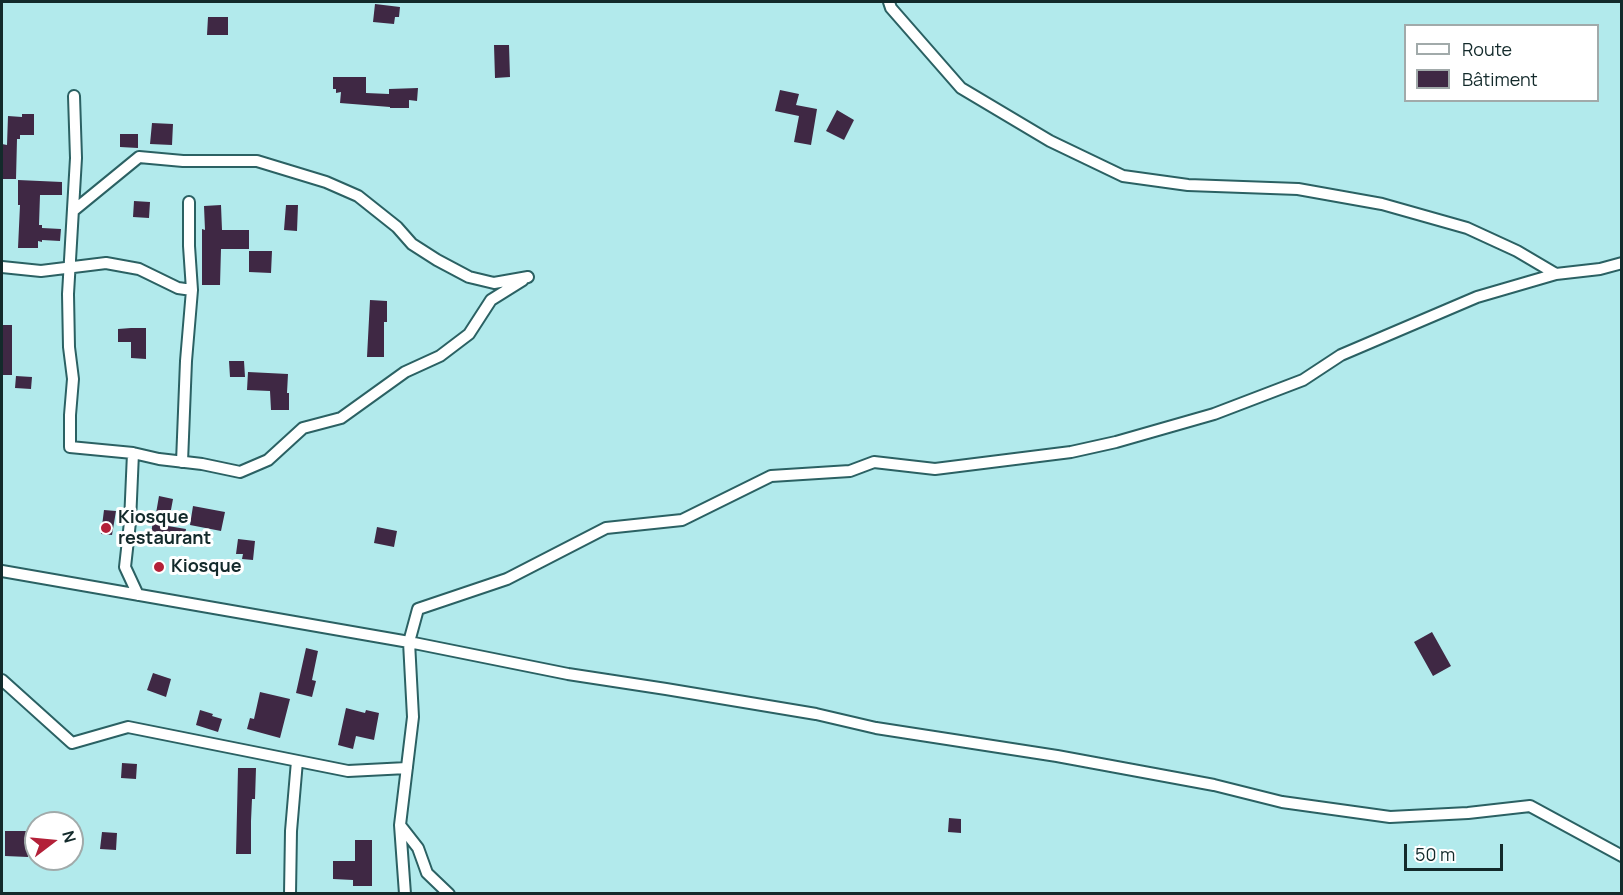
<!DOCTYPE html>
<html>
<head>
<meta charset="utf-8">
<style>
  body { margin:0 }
  #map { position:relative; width:1623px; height:895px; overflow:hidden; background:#b2eaec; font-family:Manrope,sans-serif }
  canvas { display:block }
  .frame { position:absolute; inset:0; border:3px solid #132a2b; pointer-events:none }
  .legend { position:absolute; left:1404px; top:24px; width:195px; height:78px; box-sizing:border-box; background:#fff; border:2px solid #a1aaaa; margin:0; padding:8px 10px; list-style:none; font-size:18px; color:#132a2b }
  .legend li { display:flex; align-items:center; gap:12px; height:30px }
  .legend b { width:30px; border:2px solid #a1aaaa }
  .north { position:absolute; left:24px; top:811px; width:60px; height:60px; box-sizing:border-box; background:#fff; border:2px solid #a1aaaa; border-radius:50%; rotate:74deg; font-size:16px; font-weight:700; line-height:24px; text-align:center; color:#132a2b }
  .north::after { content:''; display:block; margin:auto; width:21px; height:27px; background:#b32038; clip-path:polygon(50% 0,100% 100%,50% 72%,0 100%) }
  .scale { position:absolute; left:1404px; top:844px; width:99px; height:27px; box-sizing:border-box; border:3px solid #132a2b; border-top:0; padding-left:8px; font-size:18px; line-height:21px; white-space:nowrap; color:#132a2b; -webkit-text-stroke:4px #fff; paint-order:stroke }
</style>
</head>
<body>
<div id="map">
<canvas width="1623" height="895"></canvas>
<div class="frame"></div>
<ul class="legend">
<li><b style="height:8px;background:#fff"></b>Route</li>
<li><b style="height:16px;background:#3f2844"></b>Bâtiment</li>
</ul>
<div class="north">N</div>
<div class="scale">50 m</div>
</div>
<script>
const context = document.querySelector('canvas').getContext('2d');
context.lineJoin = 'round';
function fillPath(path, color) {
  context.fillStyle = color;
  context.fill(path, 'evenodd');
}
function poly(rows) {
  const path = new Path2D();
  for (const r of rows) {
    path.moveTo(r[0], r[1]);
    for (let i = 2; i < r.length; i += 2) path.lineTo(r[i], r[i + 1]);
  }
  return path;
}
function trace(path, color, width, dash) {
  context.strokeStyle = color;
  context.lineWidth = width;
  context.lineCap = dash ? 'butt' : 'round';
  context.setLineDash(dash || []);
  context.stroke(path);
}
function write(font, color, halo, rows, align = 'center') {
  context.font = font + ' Manrope,sans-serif';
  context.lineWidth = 6;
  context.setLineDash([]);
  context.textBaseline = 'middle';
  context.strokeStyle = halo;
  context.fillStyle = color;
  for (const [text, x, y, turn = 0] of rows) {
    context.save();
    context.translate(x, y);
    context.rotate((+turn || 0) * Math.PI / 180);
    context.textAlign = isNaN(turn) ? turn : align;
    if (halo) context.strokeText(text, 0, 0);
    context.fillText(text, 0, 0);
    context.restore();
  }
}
fillPath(poly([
  [375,4,400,7,399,17,395,17,394,24,373,22],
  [208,17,228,17,228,35,207,35],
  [494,45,509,45,510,77,495,78],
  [333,77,366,77,366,93,389,94,389,89,418,88,417,101,409,100,409,108,390,108,390,107,340,103,341,92,336,93,336,89,333,89],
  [780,90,799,94,796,105,817,109,811,145,794,142,799,116,775,111],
  [837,110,854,120,844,140,826,131],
  [22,114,34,114,34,135,20,135,20,139,17,139,16,179,2,179,2,144,7,145,8,116,22,117],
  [152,123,173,124,172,145,150,144],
  [120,134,138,134,138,148,120,147],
  [18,180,62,182,62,195,40,195,39,225,42,225,42,228,61,229,60,241,42,240,42,242,38,241,38,248,18,248,20,205,18,205],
  [134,201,150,202,149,218,133,217],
  [221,205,222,230,249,230,249,249,221,249,220,285,202,285,202,229,205,230,204,206],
  [286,205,298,205,297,231,284,230],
  [249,251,272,251,271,273,249,272],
  [370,300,387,301,387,322,384,322,384,357,367,357],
  [2,325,12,325,12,375,2,375],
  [131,328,146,328,146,359,131,358,131,342,118,342,118,329],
  [229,361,244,361,245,377,230,377],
  [248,372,288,374,287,393,289,393,289,410,271,410,270,391,247,390],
  [16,376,32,377,31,389,15,388],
  [159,496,173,499,168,526,186,529,184,542,151,536,153,519,155,519],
  [193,506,225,512,221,531,190,525],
  [104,510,116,511,112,535,101,534],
  [377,527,397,531,394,547,374,543],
  [238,539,255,541,253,560,242,559,243,554,236,554],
  [1432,632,1451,666,1433,676,1414,642],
  [306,648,318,651,312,680,316,681,312,697,296,693],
  [153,673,171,679,166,697,147,690],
  [260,692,290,699,280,738,247,729,250,718,254,719],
  [346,708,365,713,366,710,379,713,374,740,356,736,353,749,338,745],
  [200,710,213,714,212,716,222,719,218,732,196,725],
  [122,763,137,764,136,779,121,778],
  [238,768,256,768,255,799,252,799,251,821,251,854,236,854],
  [949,818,961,819,961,833,948,832],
  [5,831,28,831,28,857,5,856],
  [102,832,117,833,116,850,100,849],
  [355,840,372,840,372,886,353,886,353,880,333,879,333,861,355,861]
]), '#3f2844');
const minor = poly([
  [889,2,891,8,961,88,1050,141,1123,176,1188,185,1298,189,1382,204,1467,228,1517,251,1556,274],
  [74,96,76,158,68,294,69,347,73,379,70,415,70,447,133,453,130,522,125,567,138,595],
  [73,211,139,157,183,161,257,161,326,182,358,196,397,227,412,244,437,260,469,277,494,283,528,277],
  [2,267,41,271,106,263,139,269,178,288,192,290],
  [133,453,159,459,202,464,240,472,268,460,303,428,341,418,405,372,440,356,469,334,491,300,523,280],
  [182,462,186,361,192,290,189,246,189,202],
  [2,571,409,642,568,674,666,689,816,714,876,728,1057,756,1214,785,1282,802,1390,817,1468,813,1530,806,1622,856],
  [2,680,72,743,128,727,348,771,407,768],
  [400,825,418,848,427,873,449,894],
  [290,894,291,831,297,761],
  [405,894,400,825,413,717,409,642,418,609,507,579,606,528,682,520,771,476,850,471,874,462,935,469,1071,452,1116,442,1214,414,1303,380,1341,355,1477,297,1556,274,1600,269,1622,263]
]);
trace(minor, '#2b6163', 14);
trace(minor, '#fff', 10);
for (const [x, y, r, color] of [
  [106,528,6,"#b32038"],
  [159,567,6,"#b32038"]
]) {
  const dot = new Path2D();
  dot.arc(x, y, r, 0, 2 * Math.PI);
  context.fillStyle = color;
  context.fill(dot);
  trace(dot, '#fff', 2);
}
write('bold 18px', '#132a2b', '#fff', [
  ["Kiosque",118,518],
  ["restaurant",118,539],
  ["Kiosque",171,567]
], 'left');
</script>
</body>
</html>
